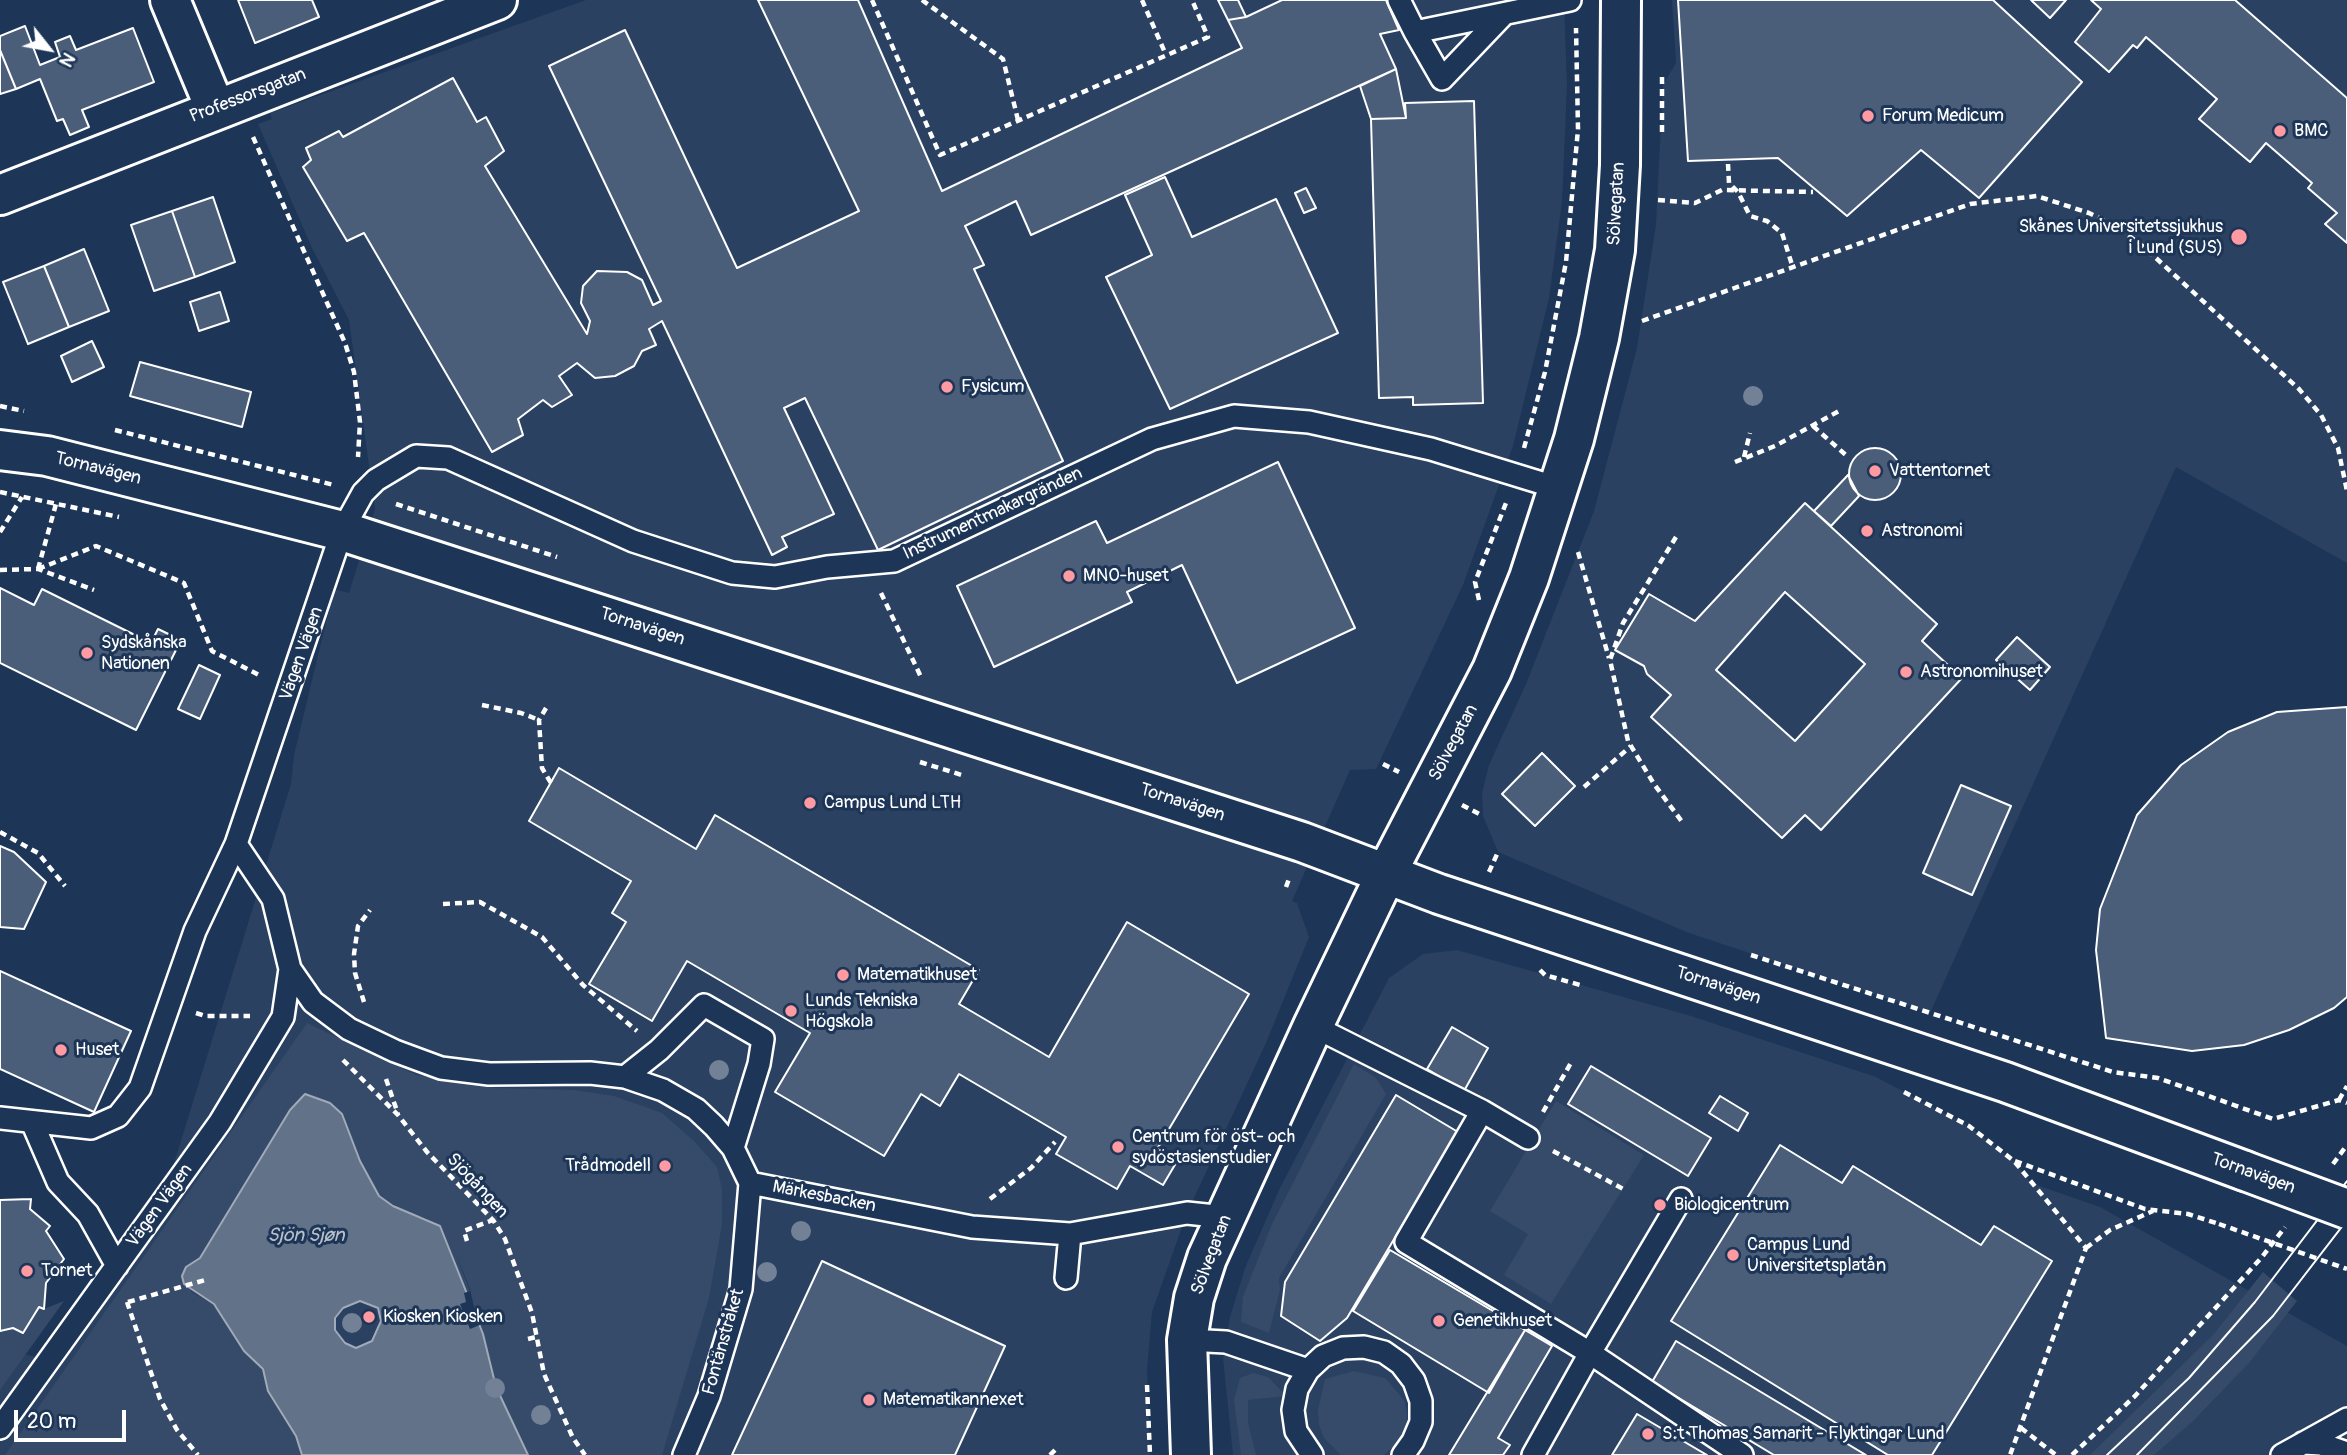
<!DOCTYPE html>
<html>
<head>
<meta charset="utf-8">
<style>
  body { margin:0 }
  #map { position:relative; width:2347px; height:1455px; overflow:hidden; background:#1d3557; font-family:Pangolin,sans-serif }
  canvas { display:block }
  .north { position:absolute; left:14px; top:14px; width:70px; height:70px; -webkit-text-stroke:5px #1d3557; paint-order:stroke; rotate:121deg; font-size:19px; font-weight:700; line-height:28px; text-align:center; color:#fff }
  .north::after { content:''; display:block; margin:auto; width:24px; height:32px; background:#fff; clip-path:polygon(50% 0,100% 100%,50% 72%,0 100%) }
  .scale { position:absolute; left:14px; top:1410px; width:112px; height:32px; box-sizing:border-box; border:4px solid #fff; border-top:0; padding-left:9px; font-size:21px; line-height:24px; white-space:nowrap; color:#fff; -webkit-text-stroke:5px #1d3557; paint-order:stroke }
</style>
</head>
<body>
<div id="map">
<canvas width="2347" height="1455"></canvas>
<div class="north">N</div>
<div class="scale">20 m</div>
</div>
<script>
const context = document.querySelector('canvas').getContext('2d');
context.lineJoin = 'round';
function fillPath(path, color) {
  context.fillStyle = color;
  context.fill(path, 'evenodd');
}
function poly(rows) {
  const path = new Path2D();
  for (const r of rows) {
    if (r.length === 3) {
      path.moveTo(r[0] + r[2], r[1]);
      path.arc(r[0], r[1], r[2], 0, 2 * Math.PI);
      continue;
    }
    path.moveTo(r[0], r[1]);
    for (let i = 2; i < r.length; i += 2) path.lineTo(r[i], r[i + 1]);
  }
  return path;
}
function trace(path, color, width, dash) {
  context.strokeStyle = color;
  context.lineWidth = width;
  context.lineCap = dash ? 'butt' : 'round';
  context.setLineDash(dash || []);
  context.stroke(path);
}
function write(font, color, halo, rows, align = 'center') {
  context.font = font + ' Pangolin,sans-serif';
  context.lineWidth = 6;
  context.setLineDash([]);
  context.textBaseline = 'middle';
  context.strokeStyle = halo;
  context.fillStyle = color;
  for (const [text, x, y, turn = 0] of rows) {
    context.save();
    context.translate(x, y);
    context.rotate((+turn || 0) * Math.PI / 180);
    context.textAlign = isNaN(turn) ? turn : align;
    if (halo) context.strokeText(text, 0, 0);
    context.fillText(text, 0, 0);
    context.restore();
  }
}
fillPath(poly([
  [586,0,1564,0,1567,85,1562,202,1549,298,1513,446,1463,585,1376,769,1350,770,1292,901,1297,903,1309,937,1266,1043,1187,1213,1152,1312,1147,1371,1150,1455,0,1455,0,1348,60,1363,155,1225,291,784,294,755,334,589,349,593,375,509,349,320,312,248,258,124,272,119,270,113],
  [1672,0,2347,0,2347,563,2176,467,1930,1013,1689,933,1498,852,1483,816,1482,793,1489,765,1526,684,1594,511,1637,348,1656,224,1663,85,1676,63],
  [1457,950,1691,1016,1876,1077,1969,1126,2014,1161,2031,1183,2100,1207,2347,1346,2347,1455,1233,1455,1223,1358,1230,1317,1245,1268,1280,1188,1389,978,1423,954]
]), '#2a4161');
fillPath(poly([
  [307,1023,416,1075,496,1088,574,1090,614,1096,662,1113,694,1141,717,1167,722,1189,722,1224,709,1298,662,1455,528,1455,496,1387,491,1361,427,1218,410,1214,379,1196,360,1161,342,1114,290,1110,200,1258,192,1262,191,1292,213,1304,252,1359,263,1369,268,1391,296,1436,302,1455,5,1455],
  [1354,1064,1376,1078,1386,1094,1279,1278,1280,1290,1269,1333,1241,1322,1243,1297,1272,1224],
  [1556,1101,1644,1155,1551,1304,1504,1275,1528,1234,1490,1211],
  [2263,1272,2297,1301,2249,1363,2193,1421,2154,1455,2090,1455,2214,1334],
  [64,1301,0,1390,0,1331,13,1328,23,1333,39,1307,44,1309],
  [1354,1371,1385,1378,1404,1400,1407,1413,1406,1428,1399,1441,1384,1455,1341,1455,1324,1438,1319,1425,1318,1410,1325,1379],
  [1253,1373,1268,1377,1286,1396,1248,1400,1248,1422,1256,1455,1241,1455,1234,1400,1240,1378]
]), '#364b69');
const water = poly([
  [305,1094,330,1103,342,1114,360,1161,379,1196,393,1206,440,1226,483,1334,496,1387,528,1455,302,1455,296,1436,268,1391,263,1369,244,1351,214,1304,184,1284,182,1276,186,1267,200,1258,290,1110,305,1094],
  [360,1301,378,1308,381,1321,372,1341,356,1348,345,1343,335,1330,335,1318,343,1308,360,1301]
]);
fillPath(water, '#617289');
trace(water, '#a0aab8', 2);
fillPath(poly([
  [453,1247,470,1289,474,1307,482,1324,470,1329,460,1304,466,1302,464,1293,470,1291]
]), '#1d3557');
const building = poly([
  [238,0,312,0,319,17,255,43,238,0],
  [758,0,858,0,942,191,1242,48,1228,20,1246,17,1282,0,1386,0,1399,30,1380,34,1396,69,1031,235,1016,201,965,226,984,265,974,269,1063,461,878,550,805,398,784,408,834,514,782,537,787,547,772,555,662,321,649,329,656,345,642,351,634,366,615,376,595,378,577,363,559,376,572,395,552,407,543,400,518,419,523,435,492,452,364,233,347,241,303,167,311,160,306,148,339,131,343,137,453,78,477,122,486,117,504,151,485,166,587,334,590,321,581,303,583,286,597,271,627,272,642,280,653,305,661,301,549,66,625,30,737,268,859,211,758,0],
  [1218,0,1238,0,1246,17,1228,20,1218,0],
  [1678,0,1993,0,2082,82,1979,198,1921,150,1847,216,1778,158,1688,161,1678,0],
  [2031,0,2066,0,2050,18,2031,0],
  [2091,0,2235,0,2347,98,2347,243,2325,224,2337,213,2308,188,2312,183,2266,143,2250,162,2199,119,2217,99,2146,37,2137,48,2133,45,2109,72,2075,42,2101,9,2091,0],
  [25,26,40,65,60,57,55,42,70,36,76,50,133,28,154,82,82,110,89,127,70,135,63,119,57,121,40,79,16,89,0,50,0,36,25,26],
  [0,50,16,89,0,94,0,50],
  [1396,69,1406,118,1371,119,1360,86,1396,69],
  [1474,101,1483,403,1413,405,1413,397,1379,398,1371,119,1406,118,1405,103,1474,101],
  [1165,177,1192,237,1276,199,1338,333,1170,409,1106,277,1152,255,1125,195,1165,177],
  [1306,188,1316,208,1304,213,1295,193,1306,188],
  [213,197,235,262,195,277,172,211,213,197],
  [172,211,195,277,154,291,131,225,172,211],
  [84,249,109,311,69,327,44,266,84,249],
  [44,266,69,327,28,344,3,282,44,266],
  [220,292,229,321,199,331,190,302,220,292],
  [92,341,104,367,72,382,61,356,92,341],
  [140,362,251,392,242,427,130,396,140,362],
  [1875,474,26],
  [1278,462,1355,628,1237,683,1182,565,1127,592,1132,602,994,667,957,586,1096,521,1107,543,1278,462],
  [1848,475,1859,496,1831,526,1814,511,1848,475],
  [1805,503,1937,624,1922,641,1962,678,1821,830,1805,815,1782,838,1651,717,1671,695,1647,674,1644,666,1615,650,1649,594,1695,621,1805,503],
  [1785,592,1865,664,1795,741,1716,670,1785,592],
  [0,588,34,605,42,589,151,643,158,629,181,640,136,730,0,663,0,588],
  [2017,637,2050,667,2030,690,1996,660,2017,637],
  [199,665,220,675,200,719,178,709,199,665],
  [2347,707,2347,997,2334,1008,2289,1030,2244,1045,2192,1051,2106,1038,2096,950,2100,909,2137,815,2181,765,2228,732,2277,712,2347,707],
  [1542,753,1575,786,1535,826,1502,794,1542,753],
  [559,768,696,849,715,815,979,970,959,1004,1049,1057,1127,922,1249,994,1156,1151,1176,1163,1163,1185,1130,1166,1117,1189,1056,1154,1066,1137,959,1074,940,1106,921,1094,884,1156,775,1092,810,1033,687,961,652,1021,589,984,626,922,612,913,631,881,529,821,559,768],
  [1961,785,2011,806,1972,895,1923,873,1961,785],
  [0,846,14,852,46,882,24,929,0,927,0,846],
  [0,971,131,1031,94,1112,0,1069,0,971],
  [1452,1027,1488,1048,1464,1091,1427,1069,1452,1027],
  [1591,1066,1711,1138,1688,1176,1568,1104,1591,1066],
  [1396,1095,1458,1132,1347,1318,1320,1341,1281,1316,1285,1282,1396,1095],
  [1720,1096,1748,1113,1738,1131,1709,1113,1720,1096],
  [1780,1145,1842,1183,1853,1166,1981,1245,1994,1226,2052,1261,1932,1455,1888,1455,1671,1321,1780,1145],
  [31,1199,30,1209,50,1226,46,1231,64,1259,46,1283,44,1309,39,1307,23,1333,13,1328,0,1331,0,1200,31,1199],
  [1390,1250,1525,1330,1489,1393,1353,1311,1390,1250],
  [822,1261,1005,1346,955,1455,732,1455,822,1261],
  [1525,1330,1552,1346,1498,1438,1510,1445,1503,1455,1449,1455,1525,1330],
  [1676,1341,1866,1455,1774,1455,1652,1382,1676,1341],
  [1637,1414,1707,1455,1612,1455,1637,1414]
]);
fillPath(building, '#4a5d79');
trace(building, '#fff', 2);
const lane = poly([
  [1399,0,1415,32,1570,0],
  [1415,32,1442,79,1504,14],
  [236,844,273,899,290,969,313,1002,349,1029,395,1051,441,1068,489,1074,590,1073,625,1077,663,1090,696,1109,714,1126,733,1148,750,1183],
  [1313,1026,1482,1111],
  [625,1077,659,1050,704,1005,763,1039,759,1064,733,1148],
  [0,1118,91,1128,118,1116,140,1088,195,931,236,844,342,531,363,493,376,480,416,456,448,458,633,541,732,573,775,577,827,567,894,561,1152,439,1234,416,1309,422,1431,449,1558,488],
  [32,1122,58,1182,88,1214,117,1266],
  [1528,1138,1482,1111,1406,1242,1590,1353,1681,1199],
  [750,1183,972,1227,1070,1234,1187,1213,1225,1217],
  [1066,1278,1070,1234],
  [1187,1340,1226,1342,1308,1370],
  [0,1428,220,1122,283,1017,290,969],
  [2303,1443,2321,1444,2347,1453],
  [684,1455,709,1396,741,1289,750,1183],
  [1312,1455,1296,1431,1293,1410,1297,1389,1308,1370,1323,1356,1343,1348,1364,1347,1384,1352,1401,1364,1414,1381,1421,1401,1421,1422,1413,1441,1403,1455],
  [1533,1455,1590,1353,1742,1455],
  [2282,1455,2347,1419]
]);
const street = poly([
  [170,0,215,108],
  [0,195,497,0],
  [1191,1455,1187,1340,1194,1298,1207,1258,1313,1026,1386,874,1492,670,1529,578,1574,439,1599,338,1615,250,1620,165,1621,0]
]);
const secondary = poly([
  [0,450,47,456,342,531,1302,842,1439,894,2005,1082,2245,1171]
]);
trace(lane, '#fff', 26);
trace(street, '#fff', 44);
trace(secondary, '#fff', 44);
trace(poly([
  [872,0,940,155,1208,37,1192,0],
  [922,0,1003,59,1018,120],
  [1142,0,1166,55],
  [1662,132,1662,74],
  [253,137,345,343,354,372,360,422,358,457],
  [1728,164,1729,183,1738,192,1750,216,1767,221,1782,233,1793,268],
  [1658,200,1695,203,1722,190,1813,192],
  [1642,321,1970,204,2037,196,2089,213,2116,226,2145,248,2299,389,2321,415,2338,448,2347,491],
  [0,406,24,411],
  [1813,426,1847,456],
  [115,430,334,485],
  [1524,448,1545,372,1566,262,1578,129,1576,28],
  [1744,457,1750,433],
  [1735,462,1775,446,1839,411],
  [0,492,119,517],
  [396,504,557,557],
  [0,532,22,497],
  [1676,537,1623,623,1610,660,1628,741,1654,784,1683,823],
  [1578,552,1609,658],
  [38,569,96,546,184,583,212,651,261,676],
  [38,569,56,504],
  [0,570,38,569,94,590],
  [881,593,921,677],
  [1479,600,1475,582,1506,503],
  [482,705,521,713,539,720],
  [546,708,539,720,542,768,551,783],
  [920,762,965,776],
  [1383,764,1399,772],
  [1584,787,1631,746],
  [1462,805,1483,816],
  [0,832,38,853,65,886],
  [1489,872,1498,852],
  [1286,887,1290,876],
  [443,904,480,902,542,937,583,985,637,1031],
  [1751,955,2113,1072,2158,1078,2273,1119,2339,1100,2347,1103],
  [1540,970,1545,975,1580,985],
  [364,1002,355,973,354,954,358,926,370,910],
  [196,1013,205,1016,250,1016],
  [343,1060,398,1115,427,1152,493,1220,505,1239,532,1313,544,1374,573,1438,585,1455],
  [386,1079,398,1114],
  [1904,1092,1969,1126,2014,1161,2086,1248,2010,1455],
  [2339,1100,2347,1086],
  [1543,1112,1572,1061],
  [1553,1151,1625,1190],
  [2015,1161,2145,1209,2188,1214,2219,1224],
  [2333,1164,2347,1145],
  [990,1199,1031,1168,1055,1142],
  [467,1241,464,1231,493,1220],
  [2086,1248,2110,1230,2153,1211],
  [127,1302,160,1399,177,1430,198,1455],
  [128,1302,205,1280],
  [528,1339,536,1337],
  [1147,1385,1150,1455],
  [2021,1428,2056,1455],
  [1050,1455,1057,1448],
  [2072,1455,2135,1396,2262,1257,2285,1227]
]), '#fff', 4.5, [7, 5]);
trace(lane, '#1d3557', 21);
trace(street, '#1d3557', 38);
trace(secondary, '#1d3557', 38);
trace(poly([
  [2107,1455,2189,1378,2255,1302,2347,1181],
  [2137,1455,2273,1316,2347,1220]
]), '#fff', 2);
const secondaryBridge = poly([
  [2245,1171,2347,1209]
]);
trace(secondaryBridge, '#fff', 44, []);
trace(poly([
  [2219,1224,2347,1269]
]), '#fff', 4.5, [7, 5]);
trace(secondaryBridge, '#1d3557', 38);
context.fillStyle = '#738196';
for (const [x, y] of [
  [1753,396],
  [719,1070],
  [801,1231],
  [767,1272],
  [352,1323],
  [495,1388],
  [541,1415]
]) {
  context.beginPath();
  context.arc(x, y, 10, 0, 2 * Math.PI);
  context.fill();
}
for (const [x, y, r, color] of [
  [1868,116,7,"#ff9aa2"],
  [2280,131,7,"#ff9aa2"],
  [2239,237,9,"#ff9aa2"],
  [947,387,7,"#ff9aa2"],
  [1875,471,7,"#ff9aa2"],
  [1867,531,7,"#ff9aa2"],
  [1069,576,7,"#ff9aa2"],
  [87,653,7,"#ff9aa2"],
  [1906,672,7,"#ff9aa2"],
  [810,803,7,"#ff9aa2"],
  [843,975,7,"#ff9aa2"],
  [791,1011,7,"#ff9aa2"],
  [61,1050,7,"#ff9aa2"],
  [1118,1147,7,"#ff9aa2"],
  [665,1166,7,"#ff9aa2"],
  [1660,1205,7,"#ff9aa2"],
  [1733,1255,7,"#ff9aa2"],
  [27,1271,7,"#ff9aa2"],
  [369,1317,7,"#ff9aa2"],
  [1439,1321,7,"#ff9aa2"],
  [869,1400,7,"#ff9aa2"],
  [1648,1434,7,"#ff9aa2"]
]) {
  const dot = new Path2D();
  dot.arc(x, y, r, 0, 2 * Math.PI);
  context.fillStyle = color;
  context.fill(dot);
  trace(dot, '#1d3557', 2.5);
}
write('18px', '#fff', '#1d3557', [
  ["Professorsgatan",248,96,-21],
  ["Sölvegatan",1617,204,-87],
  ["Tornavägen",98,469,14],
  ["Instrumentmakargränden",993,514,-25],
  ["Tornavägen",642,627,18],
  ["Vägen Vägen",302,654,-71],
  ["Sölvegatan",1454,743,-62],
  ["Tornavägen",1182,803,18],
  ["Tornavägen",1718,986,18],
  ["Tornavägen",2253,1174,20],
  ["Sjögången",477,1186,47],
  ["Märkesbacken",824,1197,11],
  ["Vägen Vägen",160,1206,-54],
  ["Sölvegatan",1212,1255,-69],
  ["Fontänstråket",724,1342,-74]
]);
write('18px', '#fff', '#1d3557', [
  ["Forum Medicum",1882,116],
  ["BMC",2294,131],
  ["Skånes Universitetssjukhus",2223,227,"right"],
  ["i Lund (SUS)",2223,248,"right"],
  ["Fysicum",961,387],
  ["Vattentornet",1889,471],
  ["Astronomi",1881,531],
  ["MNO-huset",1083,576],
  ["Sydskånska",101,643],
  ["Nationen",101,664],
  ["Astronomihuset",1920,672],
  ["Campus Lund LTH",824,803],
  ["Matematikhuset",857,975],
  ["Lunds Tekniska",805,1001],
  ["Högskola",805,1022],
  ["Huset",75,1050],
  ["Centrum för öst- och",1132,1137],
  ["sydöstasienstudier",1132,1158],
  ["Trådmodell",651,1166,"right"],
  ["Biologicentrum",1674,1205],
  ["Campus Lund",1747,1245],
  ["Universitetsplatån",1747,1266],
  ["Tornet",41,1271],
  ["Kiosken Kiosken",383,1317],
  ["Genetikhuset",1453,1321],
  ["Matematikannexet",883,1400],
  ["S:t Thomas Samarit - Flyktingar Lund",1662,1434]
], 'left');
write('italic 19px', '#b8c0ca', '#1d3557', [
  ["Sjön Sjøn",306,1236]
]);
</script>
</body>
</html>
